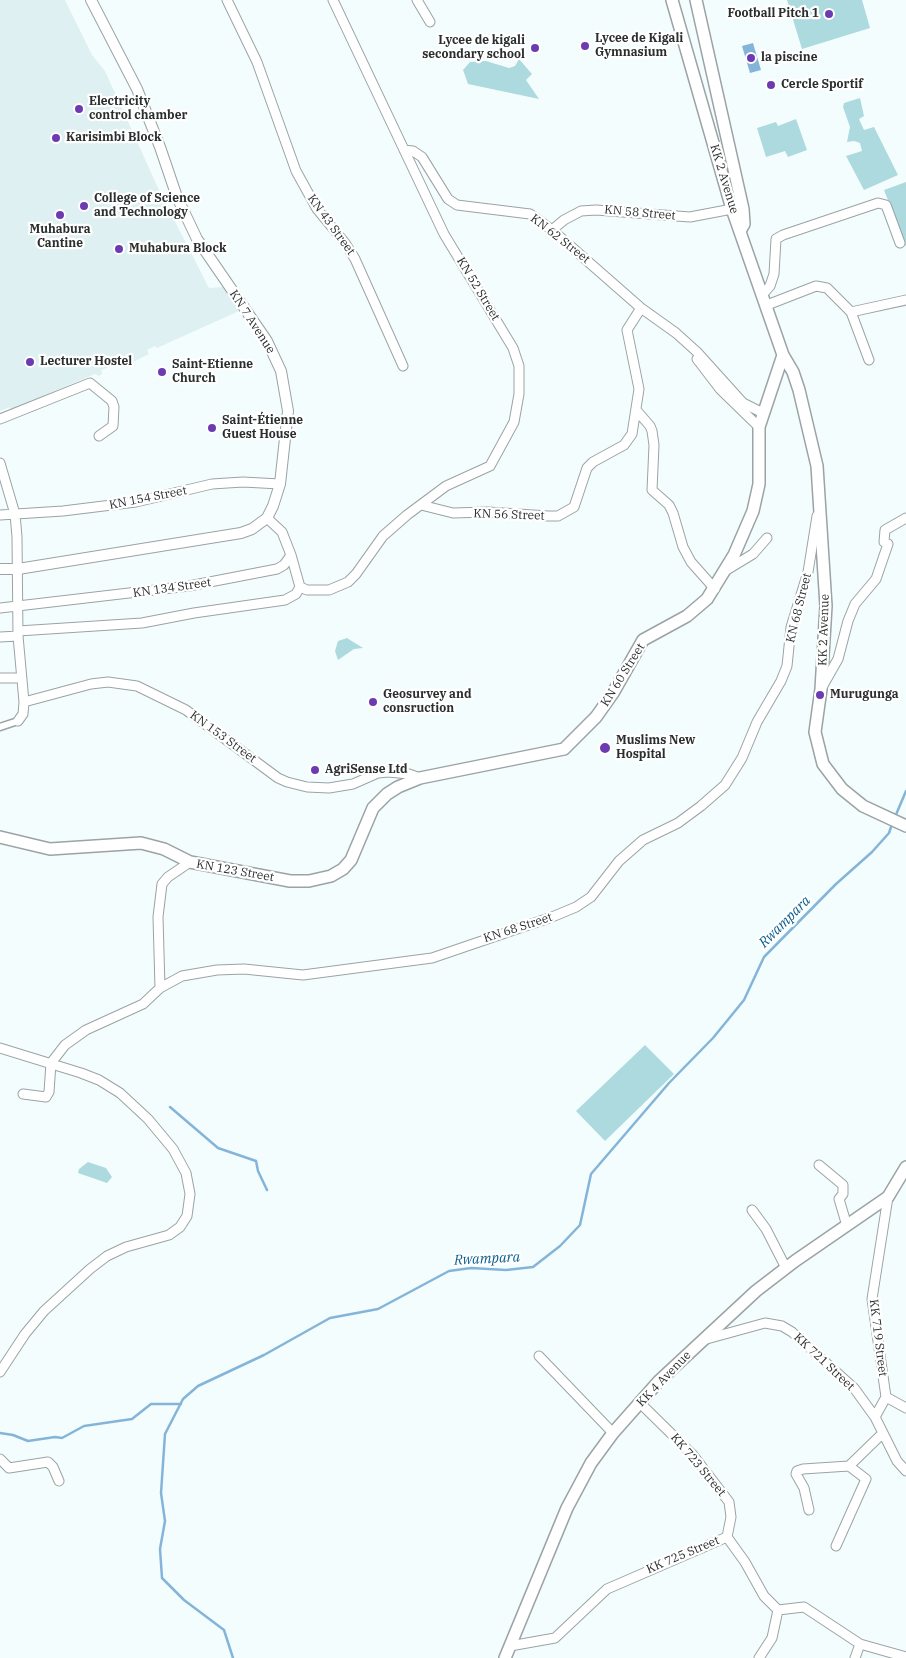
<!DOCTYPE html>
<html>
<head>
<meta charset="utf-8">
<style>
  body { margin:0 }
  canvas { display:block; background:#f4fdfe }
</style>
</head>
<body>
<canvas width="906" height="1658"></canvas>
<script>
const context = document.querySelector('canvas').getContext('2d');
context.lineJoin = 'round';
function fillPath(path, color) {
  context.fillStyle = color;
  context.fill(path, 'evenodd');
}
function poly(rows) {
  const path = new Path2D();
  for (const r of rows) {
    path.moveTo(r[0], r[1]);
    for (let i = 2; i < r.length; i += 2) path.lineTo(r[i], r[i + 1]);
  }
  return path;
}
function trace(path, color, width, dash) {
  context.strokeStyle = color;
  context.lineWidth = width;
  context.lineCap = dash ? 'butt' : 'round';
  context.setLineDash(dash || []);
  context.stroke(path);
}
function write(font, color, halo, rows, align = 'center') {
  context.font = font + ' "IBM Plex Serif",serif';
  context.lineWidth = 4.5;
  context.setLineDash([]);
  context.textBaseline = 'middle';
  context.strokeStyle = halo;
  context.fillStyle = color;
  for (const [text, x, y, turn = 0] of rows) {
    context.save();
    context.translate(x, y);
    context.rotate((+turn || 0) * Math.PI / 180);
    context.textAlign = isNaN(turn) ? turn : align;
    if (halo) context.strokeText(text, 0, 0);
    context.fillText(text, 0, 0);
    context.restore();
  }
}
fillPath(poly([
  [0,0,65,0,92,55,105,71,159,190,209,288,224,287,239,311,157,348,155,346,147,350,149,354,129,364,126,361,101,370,102,374,99,376,95,374,45,395,46,397,11,410,10,407,0,411]
]), '#def0f1');
fillPath(poly([
  [787,0,862,0,870,28,802,49],
  [519,59,532,74,526,80,539,99,468,84,463,70,470,62,486,61,509,68,515,66],
  [860,98,864,116,859,119,864,130,874,127,898,175,864,190,846,156,862,151,860,143,854,141,847,142,850,127,843,107,844,103],
  [796,119,807,150,788,157,785,151,766,157,757,128,776,122,778,126],
  [906,182,906,247,884,190],
  [347,638,363,648,354,649,338,660,335,651,338,641],
  [645,1045,674,1074,605,1141,576,1111],
  [88,1162,106,1168,112,1177,107,1183,78,1173,79,1169]
]), '#addade');
fillPath(poly([
  [753,43,761,70,750,73,742,46]
]), '#84b5d9');
trace(poly([
  [895,817,906,791],
  [170,1107,218,1148,256,1161,258,1171,267,1190],
  [0,1433,13,1435,28,1441,55,1437,62,1438,84,1426,132,1419,151,1404,181,1404],
  [233,1658,224,1630,184,1600,162,1578,160,1549,165,1521,161,1493,165,1434,183,1399,198,1386,264,1355,330,1318,378,1309,449,1271,471,1268,506,1270,533,1267,560,1246,580,1225,591,1174,669,1083,713,1038,744,1000,764,957,836,884,872,852,889,833,892,824]
]), '#84b5d9', 2.5);
const pedestrian = poly([
  [0,727,18,721]
]);
const minor = poly([
  [227,0,257,62,296,171,317,209,345,243,355,259,403,366],
  [417,0,430,22],
  [404,150,413,151,422,157,448,199,457,205,530,214,552,230,641,308,676,333,697,352,743,403,763,413],
  [552,230,564,220,581,211,596,210,690,217,732,209],
  [763,294,770,286,774,274,776,239,783,235,878,203,886,205,900,243],
  [767,305,816,286,827,288,851,312,906,300],
  [851,312,869,360],
  [697,359,720,389,759,427],
  [637,411,650,426,652,431,654,445,652,490,669,505,673,513,683,547,691,562,715,589],
  [0,419,90,383,112,401,114,407,113,426,99,436],
  [0,463,15,514,17,537,18,636,24,702,23,714,18,721],
  [421,505,453,513,488,512,548,516,558,516,574,507,587,468,593,462,624,445,632,434,639,389,627,330,641,308],
  [0,515,63,511,136,502,212,484,243,482,280,484],
  [884,542,885,530,906,518],
  [291,555,300,587,307,590,329,590,348,582,356,574,383,536,407,515,446,486,490,466,514,422,519,394,519,366,513,348,444,234,333,0],
  [725,571,753,554,767,538],
  [0,608,189,586,277,569,284,565,291,555,282,532,267,518],
  [18,631,142,623,194,613,285,600,296,594,300,587],
  [0,637,18,636],
  [0,678,22,678],
  [821,689,838,659,848,621,855,604,876,579,888,544],
  [24,702,91,684,108,682,137,686,186,710,278,778,287,782,307,787,329,788,353,784,378,773,388,772,409,774,420,778],
  [160,988,158,917,162,884,168,877,190,862],
  [0,1048,81,1073,99,1080,120,1093,148,1119,173,1149,186,1173,190,1194,187,1216,180,1227,169,1235,126,1247,107,1256,90,1269,44,1311,25,1334,0,1372],
  [23,1094,46,1097,49,1092,51,1063,65,1045,86,1030,143,1004,160,988,182,976,217,970,244,969,303,975,432,958,552,917,576,907,591,897,619,861,643,840,678,823,701,806,725,785,742,758,757,722,781,681,787,666,791,627,808,572,817,516],
  [819,1165,843,1185,843,1194,839,1199,847,1226],
  [752,1210,766,1229,786,1268],
  [703,1340,765,1323,782,1326,792,1332,854,1388,875,1417,897,1461,906,1471],
  [539,1356,613,1433],
  [886,1397,906,1408],
  [640,1403,693,1455,729,1502,731,1517,727,1537],
  [875,1417,886,1397,872,1299,888,1197],
  [0,1459,9,1468,48,1462,53,1467,59,1481],
  [849,1466,883,1433],
  [809,1510,804,1488,796,1474,797,1471,803,1469,849,1466,866,1479,836,1546],
  [727,1537,745,1562,764,1596,778,1610,804,1607,860,1644,906,1657],
  [510,1646,555,1638,607,1589,727,1537],
  [759,1658,772,1638,778,1610],
  [855,1658,860,1644]
]);
const tertiary = poly([
  [0,569,18,569,241,533,252,529,267,518,273,506,280,484,288,411,281,371,267,341,197,239,177,197,160,147,137,89,91,0]
]);
const secondary = poly([
  [696,0,743,209,744,224,740,231],
  [783,355,793,372,799,390,817,466,826,606,821,689,815,732,823,764,842,789,863,806,906,826],
  [0,837,50,849,141,843,164,849,190,862,290,881,309,881,331,876,343,869,351,860,373,808,387,794,398,787,420,778,564,749,596,717,613,693,643,640,687,616,707,599,734,555,753,511,759,484,759,427,783,355,732,209,672,0],
  [505,1658,567,1508,591,1463,613,1433,659,1381,756,1291,795,1261,888,1197,906,1167]
]);
trace(pedestrian, '#9ba3a4', 9);
trace(minor, '#9ba3a4', 11);
trace(tertiary, '#9ba3a4', 12);
trace(secondary, '#9ba3a4', 14);
trace(pedestrian, '#fff', 6);
trace(minor, '#fff', 9);
trace(tertiary, '#fff', 10);
trace(secondary, '#fff', 11);
for (const [x, y, r, color] of [
  [829,14,5,"#6c3bb2"],
  [585,46,5,"#6c3bb2"],
  [535,48,5,"#6c3bb2"],
  [751,58,5,"#6c3bb2"],
  [771,85,5,"#6c3bb2"],
  [79,109,5,"#6c3bb2"],
  [56,138,5,"#6c3bb2"],
  [84,206,5,"#6c3bb2"],
  [60,215,5,"#6c3bb2"],
  [119,249,5,"#6c3bb2"],
  [30,362,5,"#6c3bb2"],
  [162,372,5,"#6c3bb2"],
  [212,428,5,"#6c3bb2"],
  [820,695,5,"#6c3bb2"],
  [373,702,5,"#6c3bb2"],
  [605,748,6,"#6c3bb2"],
  [315,770,5,"#6c3bb2"]
]) {
  const dot = new Path2D();
  dot.arc(x, y, r, 0, 2 * Math.PI);
  context.fillStyle = color;
  context.fill(dot);
  trace(dot, '#fff', 2);
}
write('bold 12px', '#2b2e2e', '#fff', [
  ["Football Pitch 1",819,14,"right"],
  ["Lycee de Kigali",595,39],
  ["Gymnasium",595,53],
  ["Lycee de kigali",525,41,"right"],
  ["secondary school",525,55,"right"],
  ["la piscine",761,58],
  ["Cercle Sportif",781,85],
  ["Electricity",89,102],
  ["control chamber",89,116],
  ["Karisimbi Block",66,138],
  ["College of Science",94,199],
  ["and Technology",94,213],
  ["Muhabura",60,230,"center"],
  ["Cantine",60,244,"center"],
  ["Muhabura Block",129,249],
  ["Lecturer Hostel",40,362],
  ["Saint-Etienne",172,365],
  ["Church",172,379],
  ["Saint-Étienne",222,421],
  ["Guest House",222,435],
  ["Geosurvey and",383,695],
  ["consruction",383,709],
  ["Murugunga",830,695],
  ["Muslims New",616,741],
  ["Hospital",616,755],
  ["AgriSense Ltd",325,770]
], 'left');
write('12px', '#2b2e2e', '#fff', [
  ["KK 2 Avenue",724,179,73],
  ["KN 58 Street",640,213,5],
  ["KN 43 Street",331,225,54],
  ["KN 62 Street",560,239,38],
  ["KN 52 Street",478,289,59],
  ["KN 7 Avenue",252,322,57],
  ["KN 154 Street",148,498,-11],
  ["KN 56 Street",509,515,2],
  ["KN 134 Street",172,588,-8],
  ["KN 68 Street",799,608,-76],
  ["KK 2 Avenue",824,630,-88],
  ["KN 60 Street",623,675,-58],
  ["KN 153 Street",223,737,36],
  ["KN 123 Street",235,871,10],
  ["KN 68 Street",518,928,-18],
  ["KK 719 Street",878,1338,83],
  ["KK 721 Street",824,1362,43],
  ["KK 4 Avenue",664,1379,-46],
  ["KK 723 Street",698,1465,50],
  ["KK 725 Street",683,1555,-23]
]);
write('italic 14px', '#095d8b', '#fff', [
  ["Rwampara",785,922,-45],
  ["Rwampara",487,1259,-3]
]);
</script>
</body>
</html>
